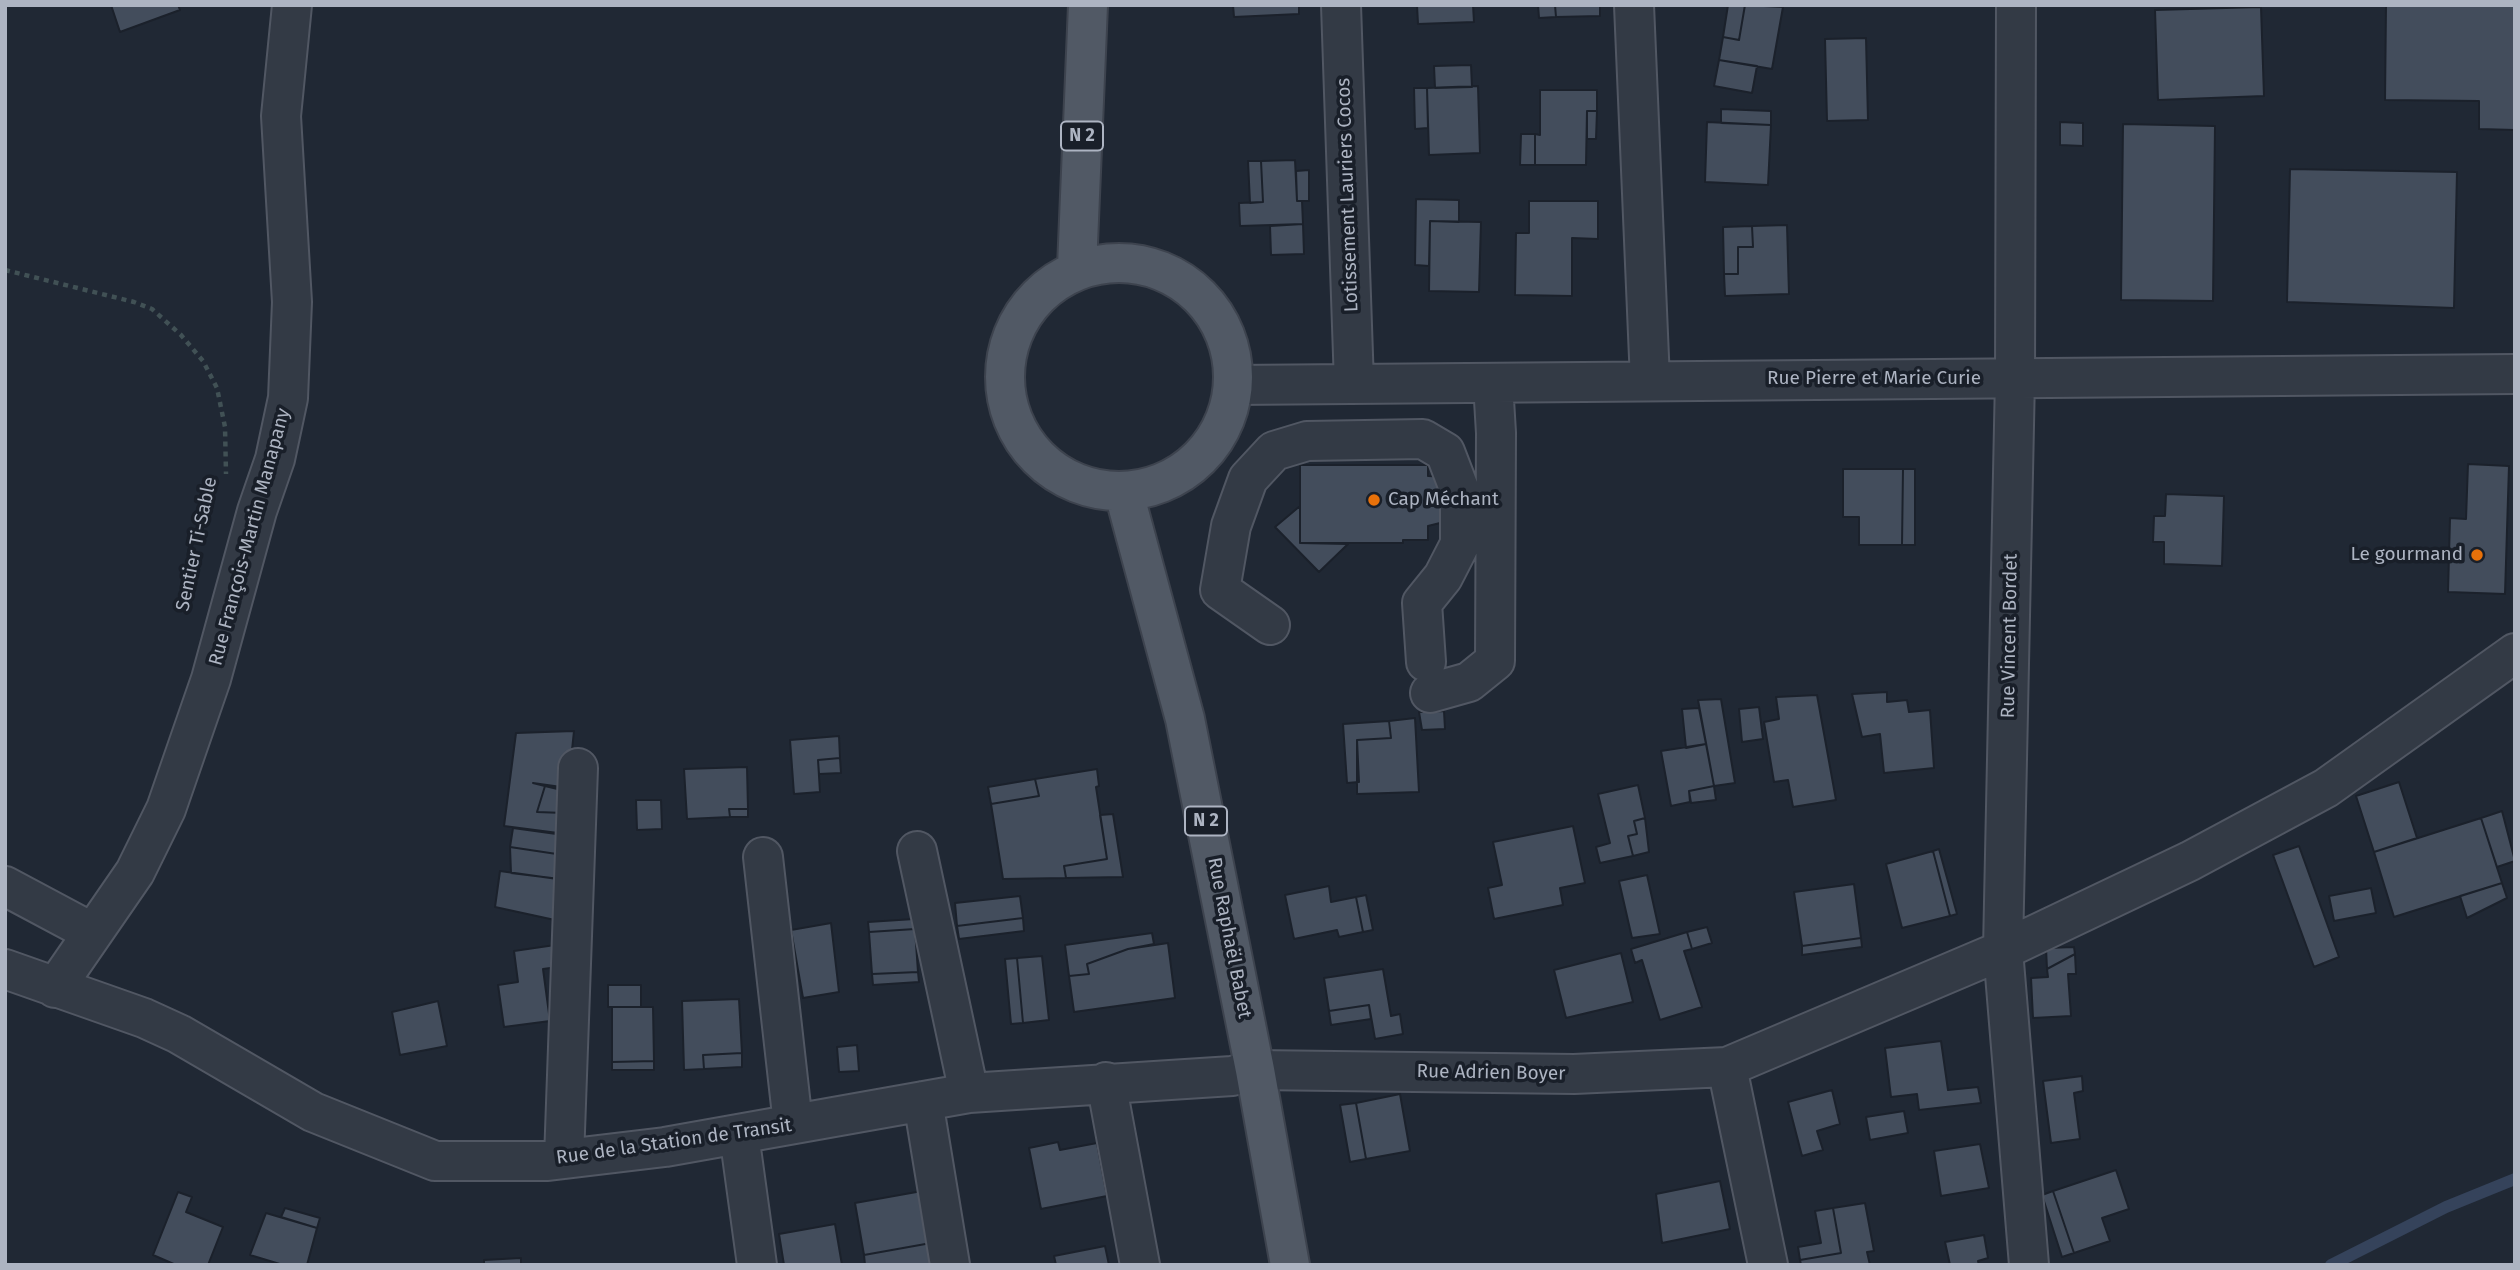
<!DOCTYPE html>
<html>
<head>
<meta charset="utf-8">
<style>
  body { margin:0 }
  #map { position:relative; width:2520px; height:1270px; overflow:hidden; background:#202834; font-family:"Fira Sans",sans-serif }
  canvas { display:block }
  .frame { position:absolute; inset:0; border:7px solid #adb4c2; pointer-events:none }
</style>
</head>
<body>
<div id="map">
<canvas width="2520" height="1270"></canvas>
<div class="frame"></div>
</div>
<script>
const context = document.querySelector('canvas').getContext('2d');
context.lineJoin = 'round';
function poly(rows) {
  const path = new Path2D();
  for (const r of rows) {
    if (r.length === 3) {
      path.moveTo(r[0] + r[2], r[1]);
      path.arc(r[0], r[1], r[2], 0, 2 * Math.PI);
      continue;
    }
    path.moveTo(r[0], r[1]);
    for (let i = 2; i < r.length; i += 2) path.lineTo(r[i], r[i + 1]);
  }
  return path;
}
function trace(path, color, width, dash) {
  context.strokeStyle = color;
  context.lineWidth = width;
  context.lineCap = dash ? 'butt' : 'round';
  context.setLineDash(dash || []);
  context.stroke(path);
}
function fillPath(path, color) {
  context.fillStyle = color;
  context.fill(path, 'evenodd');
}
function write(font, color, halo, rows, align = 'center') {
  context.font = font + ' "Fira Sans",sans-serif';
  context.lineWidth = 7;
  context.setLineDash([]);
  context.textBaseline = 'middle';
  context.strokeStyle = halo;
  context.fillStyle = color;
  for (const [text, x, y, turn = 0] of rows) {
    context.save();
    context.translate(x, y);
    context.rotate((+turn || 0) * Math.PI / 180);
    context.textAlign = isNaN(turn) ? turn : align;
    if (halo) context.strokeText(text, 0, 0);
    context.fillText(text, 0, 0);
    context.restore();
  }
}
trace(poly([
  [2331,1265,2446,1207,2515,1179]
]), '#35435b', 12);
const building = poly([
  [111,5,178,5,180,10,120,32,111,5],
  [1233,5,1299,5,1299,14,1234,17,1233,5],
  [1417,5,1473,5,1474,22,1418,24,1417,5],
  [1538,5,1555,5,1556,17,1539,18,1538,5],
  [1555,5,1600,5,1600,16,1556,17,1555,5],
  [1728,5,1745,5,1739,40,1723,37,1728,5],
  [1745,5,1783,7,1772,69,1719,60,1723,37,1739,40,1745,5],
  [2386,5,2515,5,2515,130,2479,129,2479,101,2385,100,2386,5],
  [2261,7,2264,96,2158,100,2155,10,2261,7],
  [1866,38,1868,120,1827,121,1825,39,1866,38],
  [1719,60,1757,66,1752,93,1714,86,1719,60],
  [1471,65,1472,87,1435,88,1434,66,1471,65],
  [1478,86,1480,153,1429,155,1427,88,1478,86],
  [1414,88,1427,88,1428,128,1415,129,1414,88],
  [1540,90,1597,90,1597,111,1587,111,1586,165,1535,165,1535,134,1540,135,1540,90],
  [1721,109,1771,111,1771,125,1721,123,1721,109],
  [1587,111,1597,111,1596,139,1587,139,1587,111],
  [1707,122,1771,125,1768,185,1705,182,1707,122],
  [2060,122,2083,123,2083,146,2060,145,2060,122],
  [2123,124,2215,126,2213,301,2121,300,2123,124],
  [1521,134,1535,134,1535,165,1520,165,1521,134],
  [1295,160,1297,201,1302,201,1303,224,1240,226,1239,203,1263,202,1261,161,1295,160],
  [1248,161,1261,161,1263,202,1250,203,1248,161],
  [2290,169,2457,172,2454,308,2287,302,2290,169],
  [1309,170,1309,201,1297,201,1296,171,1309,170],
  [1416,199,1459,200,1459,222,1430,221,1429,266,1415,265,1416,199],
  [1529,201,1598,201,1598,239,1572,238,1572,296,1515,295,1516,233,1529,233,1529,201],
  [1430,221,1481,222,1479,292,1429,291,1430,221],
  [1303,224,1304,254,1271,255,1270,226,1303,224],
  [1787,225,1789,294,1725,296,1724,274,1738,274,1738,247,1753,247,1752,226,1787,225],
  [1752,226,1753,247,1738,247,1738,274,1724,274,1723,227,1752,226],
  [2468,464,2509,466,2505,594,2448,592,2450,518,2466,519,2468,464],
  [1300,465,1428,465,1428,476,1449,477,1448,521,1428,526,1428,540,1403,540,1403,543,1300,543,1300,465],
  [1843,469,1903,469,1902,545,1859,545,1859,517,1843,517,1843,469],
  [1903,469,1915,469,1915,545,1902,545,1903,469],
  [2166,494,2224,496,2222,566,2164,564,2164,542,2153,542,2154,516,2165,516,2166,494],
  [1300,506,1300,543,1348,544,1319,572,1275,527,1300,506],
  [1887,692,1887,702,1907,700,1909,712,1930,710,1934,768,1884,773,1880,734,1862,737,1852,694,1887,692],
  [1817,695,1836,800,1793,807,1788,780,1774,782,1764,722,1779,719,1776,697,1817,695],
  [1721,699,1735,783,1714,786,1698,700,1721,699],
  [1759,707,1763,739,1742,742,1739,709,1759,707],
  [1699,708,1706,744,1686,748,1682,709,1699,708],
  [1444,711,1445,729,1422,730,1419,712,1444,711],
  [1415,718,1419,792,1357,794,1357,740,1391,738,1389,721,1415,718],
  [1389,721,1391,738,1357,740,1359,782,1347,783,1343,724,1389,721],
  [574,731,568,788,533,783,545,786,537,812,564,813,558,833,504,826,516,733,574,731],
  [839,736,840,758,818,760,820,792,794,794,790,740,839,736],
  [1706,744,1714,786,1689,791,1690,802,1671,806,1661,751,1706,744],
  [840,758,841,773,819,774,818,760,840,758],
  [747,767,748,809,729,809,730,817,687,819,684,769,747,767],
  [1097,769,1099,786,1096,787,1107,859,1064,866,1066,878,1003,879,991,804,1039,796,1035,779,1097,769],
  [1035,779,1039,796,991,804,988,787,1035,779],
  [2399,782,2417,838,2374,852,2356,796,2399,782],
  [1638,785,1645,818,1634,821,1637,834,1628,836,1633,856,1600,863,1596,847,1610,843,1598,794,1638,785],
  [545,786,570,792,564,813,537,812,545,786],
  [1714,786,1716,800,1691,803,1689,791,1714,786],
  [636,800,661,800,662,829,637,830,636,800],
  [729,809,748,809,748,817,730,817,729,809],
  [2502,811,2515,861,2497,867,2481,818,2502,811],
  [1113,814,1123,877,1066,878,1064,866,1107,859,1100,815,1113,814],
  [1645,818,1649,852,1633,856,1628,836,1637,834,1634,821,1645,818],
  [2481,818,2502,883,2394,917,2374,852,2481,818],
  [1573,826,1585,883,1560,888,1563,905,1494,919,1488,888,1502,885,1493,842,1573,826],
  [513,828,571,836,570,856,510,847,513,828],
  [2299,846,2339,957,2314,967,2273,855,2299,846],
  [510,847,570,856,568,880,511,873,510,847],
  [1939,849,1957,914,1950,916,1933,851,1939,849],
  [1933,851,1950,916,1902,928,1886,864,1933,851],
  [500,871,572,881,564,922,495,907,500,871],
  [1647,875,1660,934,1632,938,1619,881,1647,875],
  [2502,883,2507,898,2467,918,2460,896,2502,883],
  [1854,884,1861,938,1802,946,1794,892,1854,884],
  [1329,886,1331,902,1356,897,1363,932,1339,937,1337,930,1294,939,1285,895,1329,886],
  [2371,888,2376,913,2334,921,2329,896,2371,888],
  [1366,895,1373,930,1363,932,1356,897,1366,895],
  [1020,896,1023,918,957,926,955,903,1020,896],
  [1023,918,1024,931,959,939,957,926,1023,918],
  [914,919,915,929,869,932,868,922,914,919],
  [831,923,839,992,803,998,791,930,831,923],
  [1707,927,1712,943,1692,949,1687,932,1707,927],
  [915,929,918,972,872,974,869,932,915,929],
  [1687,932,1692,949,1684,951,1702,1007,1660,1020,1642,960,1635,963,1631,949,1687,932],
  [1152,933,1154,944,1128,949,1087,964,1089,974,1069,976,1065,945,1152,933],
  [1861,938,1862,947,1802,955,1802,946,1861,938],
  [1168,943,1175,998,1074,1012,1069,976,1089,974,1087,964,1128,949,1168,943],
  [555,945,558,967,543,969,550,1021,504,1027,498,985,518,982,514,951,555,945],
  [2074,947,2075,954,2047,969,2046,948,2074,947],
  [1621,953,1633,1002,1566,1018,1554,970,1621,953],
  [2075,954,2076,974,2068,974,2071,1016,2033,1018,2031,978,2048,977,2047,969,2075,954],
  [1042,956,1049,1020,1023,1023,1017,958,1042,956],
  [1017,958,1023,1023,1011,1024,1005,959,1017,958],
  [1383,969,1391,1016,1400,1014,1403,1034,1375,1039,1369,1005,1329,1011,1324,978,1383,969],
  [918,972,919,982,873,985,872,974,918,972],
  [608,985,641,985,641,1007,608,1007,608,985],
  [739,999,742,1053,703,1055,704,1069,684,1070,682,1001,739,999],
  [438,1001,447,1046,400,1055,392,1012,438,1001],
  [1369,1005,1371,1019,1331,1025,1329,1011,1369,1005],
  [612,1007,653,1007,654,1061,612,1062,612,1007],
  [1941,1041,1948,1090,1978,1087,1981,1103,1919,1110,1917,1094,1891,1097,1885,1048,1941,1041],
  [857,1045,859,1071,839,1072,837,1047,857,1045],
  [742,1053,742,1067,704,1069,703,1055,742,1053],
  [654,1061,654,1070,612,1070,612,1062,654,1061],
  [2082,1076,2083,1091,2074,1093,2080,1139,2051,1143,2043,1081,2082,1076],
  [1832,1090,1840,1124,1817,1131,1823,1150,1802,1156,1788,1102,1832,1090],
  [1400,1094,1410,1151,1366,1159,1356,1103,1400,1094],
  [1356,1103,1366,1159,1350,1162,1340,1105,1356,1103],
  [1904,1111,1908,1133,1870,1140,1866,1117,1904,1111],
  [1058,1142,1060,1150,1097,1143,1107,1196,1041,1209,1029,1148,1058,1142],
  [1980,1144,1989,1188,1941,1196,1934,1151,1980,1144],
  [2116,1170,2129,1209,2102,1218,2110,1241,2074,1253,2053,1191,2116,1170],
  [1720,1181,1730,1229,1662,1243,1656,1194,1720,1181],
  [922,1191,931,1243,864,1255,855,1203,922,1191],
  [2053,1191,2074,1253,2062,1257,2042,1195,2053,1191],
  [178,1192,192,1197,186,1212,223,1227,208,1265,176,1265,153,1255,178,1192],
  [1865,1203,1874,1251,1867,1252,1870,1265,1801,1265,1800,1260,1841,1253,1833,1208,1865,1203],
  [285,1208,320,1218,317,1228,281,1217,285,1208],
  [1833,1208,1841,1253,1800,1260,1798,1247,1821,1243,1815,1211,1833,1208],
  [266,1213,317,1228,307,1265,283,1265,250,1255,266,1213],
  [835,1224,842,1265,784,1265,779,1234,835,1224],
  [1984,1235,1988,1258,1978,1261,1979,1265,1950,1265,1945,1242,1984,1235],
  [931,1243,934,1265,865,1265,864,1255,931,1243],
  [1105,1246,1109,1265,1056,1265,1054,1256,1105,1246],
  [521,1258,521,1265,484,1265,484,1260,521,1258]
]);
fillPath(building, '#434d5c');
trace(building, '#1b212b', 2);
const minor = poly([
  [1341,5,1354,384],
  [1634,5,1650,381],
  [2016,5,2015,378,2003,950,2029,1265],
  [1234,385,2515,374],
  [1270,625,1220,590,1231,526,1248,479,1274,451,1307,441,1423,439,1445,452,1460,491,1460,544,1443,577,1422,603,1426,662],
  [1430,693,1469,682,1495,661,1496,433,1493,383],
  [917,851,969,1093],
  [763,857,793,1124],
  [5,886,93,933],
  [5,969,144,1018,179,1034,313,1112,435,1161,548,1161,665,1147,969,1093,1232,1076,1255,1070,1574,1074,1727,1067,2003,950,2190,861,2326,788,2515,653],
  [55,988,135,872,166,809,211,679,257,511,275,459,288,398,292,302,281,116,292,5],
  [1727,1067,1768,1265],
  [1106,1082,1140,1265],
  [923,1101,950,1265],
  [739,1134,757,1265],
  [564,1159,578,768]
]);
const major = poly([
  [1119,377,114],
  [1077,267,1088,5],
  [1124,493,1185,719,1255,1070,1290,1265]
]);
trace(minor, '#515763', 42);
trace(major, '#3d434e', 42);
trace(poly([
  [5,270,134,302,152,309,181,335,203,361,217,388,225,427,226,474]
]), '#415155', 4.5, [5, 5]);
trace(minor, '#333a45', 38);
trace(major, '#515965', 38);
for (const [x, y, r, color] of [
  [1374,500,7,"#e8710a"],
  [2477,555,7,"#e8710a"]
]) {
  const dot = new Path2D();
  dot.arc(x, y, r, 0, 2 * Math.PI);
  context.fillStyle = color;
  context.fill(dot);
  trace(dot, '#191f29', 2.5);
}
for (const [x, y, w] of [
  [1082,136,42],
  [1206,821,42]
]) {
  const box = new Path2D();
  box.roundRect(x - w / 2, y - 14.5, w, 29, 5);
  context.fillStyle = '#191f29';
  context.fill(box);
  trace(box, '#adb4c2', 2);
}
write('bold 18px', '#adb4c2', null, [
  ["N 2",1082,136],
  ["N 2",1206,821]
]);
write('19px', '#adb4c2', '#191f29', [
  ["Lotissement Lauriers Cocos",1348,195,-92],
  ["Rue Pierre et Marie Curie",1874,379],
  ["Rue François-Martin Manapany",250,537,-75],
  ["Sentier Ti-Sable",197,544,-78],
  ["Rue Vincent Bordet",2010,636,-89],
  ["Rue Raphaël Babet",1229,938,79],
  ["Rue Adrien Boyer",1491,1073,1],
  ["Rue de la Station de Transit",674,1142,-8]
]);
write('19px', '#adb4c2', '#191f29', [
  ["Cap Méchant",1388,500],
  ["Le gourmand",2463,555,"right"]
], 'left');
</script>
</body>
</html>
